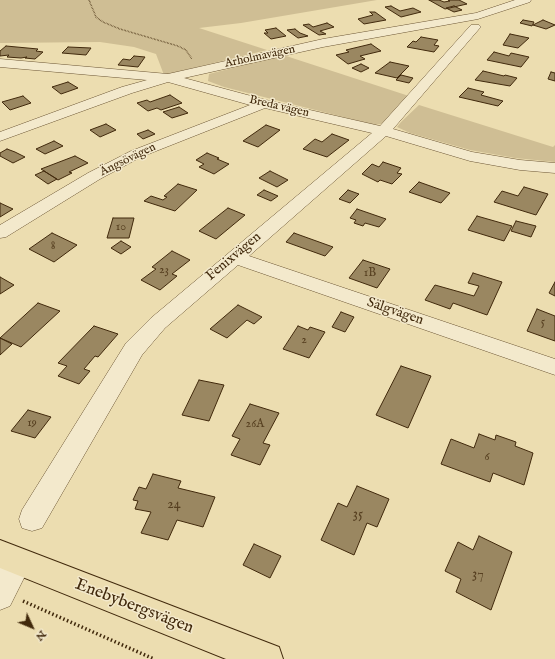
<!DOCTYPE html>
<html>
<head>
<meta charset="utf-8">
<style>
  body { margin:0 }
  #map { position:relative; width:555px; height:659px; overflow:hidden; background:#ecddb0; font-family:"IM FELL English",serif }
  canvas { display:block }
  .north { position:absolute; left:12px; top:607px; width:40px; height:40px; -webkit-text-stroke:3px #f3e9cc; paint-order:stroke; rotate:134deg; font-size:11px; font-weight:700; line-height:16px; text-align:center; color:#41290c }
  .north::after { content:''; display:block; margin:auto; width:14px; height:18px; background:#41290c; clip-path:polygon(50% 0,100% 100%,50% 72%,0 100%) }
</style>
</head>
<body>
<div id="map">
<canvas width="555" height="659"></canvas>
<div class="north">N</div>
</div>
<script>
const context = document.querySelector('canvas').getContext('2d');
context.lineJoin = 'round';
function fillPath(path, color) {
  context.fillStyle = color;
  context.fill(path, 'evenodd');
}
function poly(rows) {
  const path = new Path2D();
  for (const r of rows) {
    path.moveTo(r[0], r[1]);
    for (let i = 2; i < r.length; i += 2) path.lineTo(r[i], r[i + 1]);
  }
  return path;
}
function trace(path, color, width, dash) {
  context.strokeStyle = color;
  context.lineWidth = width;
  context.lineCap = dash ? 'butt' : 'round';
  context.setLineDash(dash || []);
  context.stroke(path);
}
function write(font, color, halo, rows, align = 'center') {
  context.font = font + ' "IM FELL English",serif';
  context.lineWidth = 3;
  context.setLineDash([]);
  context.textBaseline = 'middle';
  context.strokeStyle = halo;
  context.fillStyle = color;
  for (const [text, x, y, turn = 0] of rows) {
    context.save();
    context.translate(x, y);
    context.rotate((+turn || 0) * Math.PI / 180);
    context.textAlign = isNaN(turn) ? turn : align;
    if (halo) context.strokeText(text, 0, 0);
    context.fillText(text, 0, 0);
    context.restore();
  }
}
fillPath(poly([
  [0,0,377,0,241,23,199,28,267,50,164,75,156,54,134,47,100,42,0,43],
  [283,55,409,96,385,123,375,125,224,87,208,81,209,74],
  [419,105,553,147,555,145,555,162,515,158,470,150,410,133,397,127,401,122]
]), '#cfbe94');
const building = poly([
  [429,0,439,0,444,2,450,1,448,0,459,0,467,4,445,9,429,0],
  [391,6,400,11,413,8,421,12,401,17,385,7,391,6],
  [454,6,462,10,454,12,446,8,454,6],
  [370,12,375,12,386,20,364,24,358,19,373,15,370,12],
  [523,20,534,22,532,26,520,23,523,20],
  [543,20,555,25,546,29,533,25,543,20],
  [327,23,334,27,320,31,326,34,319,35,303,25,309,24,313,27,327,23],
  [276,28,286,36,271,39,264,33,268,33,265,30,276,28],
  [295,29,300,33,308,36,298,38,287,30,295,29],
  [510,34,529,38,518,48,503,45,510,34],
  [421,37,438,40,434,45,439,46,434,52,407,47,413,41,416,42,421,37],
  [371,44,381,51,360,56,365,59,348,64,336,55,349,52,346,50,371,44],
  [6,46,38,49,36,51,43,52,35,59,25,58,27,57,21,58,7,57,9,55,0,56,0,51,6,46],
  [68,47,91,48,86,55,62,53,68,47],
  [494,52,509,56,511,53,529,57,521,67,487,60,494,52],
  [134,56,145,57,138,67,118,65,123,59,130,60,134,56],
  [390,62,409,66,397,78,375,73,390,62],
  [361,64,369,68,361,72,352,68,361,64],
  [483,71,504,76,505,75,517,78,510,86,475,80,483,71],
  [551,72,555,73,555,81,548,79,551,72],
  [401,75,413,78,409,83,396,80,401,75],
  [68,82,78,88,61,94,52,87,68,82],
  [468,88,484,92,481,95,503,101,498,106,459,97,468,88],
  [170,95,182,103,161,110,157,108,148,111,137,103,147,100,150,102,170,95],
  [23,96,31,103,10,110,2,102,23,96],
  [179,107,188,113,172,118,163,112,179,107],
  [106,124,116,130,100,137,90,130,106,124],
  [266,125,280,130,258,147,243,141,266,125],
  [148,130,155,134,143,139,137,134,148,130],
  [332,134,349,140,327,157,303,149,315,139,322,142,332,134],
  [54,141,63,146,45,154,36,149,54,141],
  [7,149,15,152,25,157,13,163,0,156,0,153,7,149],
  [207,153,219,158,217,159,229,164,214,174,199,167,204,164,196,160,207,153],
  [75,156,88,163,69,172,72,173,58,180,41,169,75,156],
  [383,162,401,168,397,173,402,174,392,184,380,180,378,182,362,174,372,164,379,167,383,162],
  [44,171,57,179,48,184,35,175,44,171],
  [270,171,288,180,277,187,259,178,270,171],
  [419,182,450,193,441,203,409,192,419,182],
  [178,184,197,190,175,211,144,201,151,196,163,200,167,197,164,196,178,184],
  [524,187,548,194,536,215,494,202,502,191,518,196,524,187],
  [264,190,278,196,271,201,257,195,264,190],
  [348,190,359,194,350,203,339,199,348,190],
  [0,203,13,209,0,217,0,203],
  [228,208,245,215,216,239,199,231,228,208],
  [357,209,386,219,379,227,365,223,363,226,354,223,356,220,350,218,357,209],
  [477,216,512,226,504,241,468,230,477,216],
  [113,218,134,218,129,238,107,238,113,218],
  [516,221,536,226,531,237,511,231,516,221],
  [52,233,77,245,54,262,29,249,52,233],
  [294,233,333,247,325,256,286,242,294,233],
  [121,241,131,247,121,254,111,248,121,241],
  [172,251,190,260,172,274,177,276,160,290,141,280,156,269,152,267,172,251],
  [363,260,390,269,377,288,349,278,363,260],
  [473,273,502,282,487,315,453,303,450,309,425,300,435,285,474,296,479,286,468,283,473,273],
  [0,277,14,285,0,294,0,277],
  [555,282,555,296,549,293,555,282],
  [38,303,60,311,21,347,0,338,38,303],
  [238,305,262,317,254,324,247,320,227,338,210,329,238,305],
  [537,309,555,316,555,341,527,331,537,309],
  [341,312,354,317,345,332,332,327,341,312],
  [94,326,118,334,98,357,95,356,84,369,90,371,79,384,58,376,67,366,58,363,94,326],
  [298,326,308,330,310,327,325,332,309,358,283,349,298,326],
  [0,338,12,344,0,355,0,338],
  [401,366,431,376,408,428,376,415,401,366],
  [199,380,224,385,209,421,182,415,199,380],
  [250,404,279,413,263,443,270,445,260,465,231,455,240,439,232,436,250,404],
  [28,410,51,417,35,438,11,431,28,410],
  [479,434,495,440,496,435,516,442,515,446,533,453,524,485,493,473,490,482,441,464,451,439,474,448,479,434],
  [153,474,181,481,178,488,215,497,203,527,177,520,168,540,141,533,151,512,135,509,138,501,133,500,139,487,146,489,153,474],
  [357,486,389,499,377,527,367,523,354,555,321,540,338,503,347,507,357,486],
  [479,536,512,552,491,610,456,592,461,579,445,571,458,542,473,550,479,536],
  [254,544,281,556,270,578,243,565,254,544]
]);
fillPath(building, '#9a8761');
trace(building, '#41290c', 1);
const minor = poly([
  [515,0,531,0,530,2,478,19,323,47,184,78,266,100,380,126,471,25,479,25,481,27,479,29,393,129,472,152,520,160,555,163,555,173,520,170,470,161,386,136,249,256,555,359,555,375,238,265,165,328,142,355,42,528,32,531,22,528,19,519,22,510,126,343,151,318,372,133,265,108,141,157,100,179,6,237,0,238,0,225,88,173,131,151,250,105,168,82,132,93,0,141,0,132,122,87,147,80,0,67,0,59,168,74,323,39,476,13,515,0],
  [18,549,28,552,32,562,10,606,0,610,0,567,8,552,18,549]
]);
const major = poly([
  [0,540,279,647,283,659,226,659,0,568,0,540]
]);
trace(minor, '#6c5635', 1);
trace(major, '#41290c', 2);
trace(poly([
  [89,0,96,17,103,22,120,29,178,46,186,50,192,59]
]), '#41290c', 1.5, [0.5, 1]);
trace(poly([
  [23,601,154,659]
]), '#41290c', 3.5, [1.5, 2.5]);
fillPath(minor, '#f3e9cc');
fillPath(major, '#ecddb0');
write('12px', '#41290c', '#f3e9cc', [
  ["Arholmavägen",260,57,-12],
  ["Breda vägen",279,107,13],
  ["Ängsövägen",128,160,-26]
]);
write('12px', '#574021', null, [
  ["10",121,228],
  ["8",53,247],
  ["23",164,271],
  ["1B",370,274],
  ["5",543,323],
  ["2",304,341],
  ["19",32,424],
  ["26A",255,425],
  ["6",487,458]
]);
write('14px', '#41290c', '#f3e9cc', [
  ["Fenixvägen",234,257,-40],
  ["Sälgvägen",395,312,19]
]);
write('14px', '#574021', null, [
  ["24",174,505],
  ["35",358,515],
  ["37",478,575]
]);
write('17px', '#41290c', '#f3e9cc', [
  ["Enebybergsvägen",134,607,21]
]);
</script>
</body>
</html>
